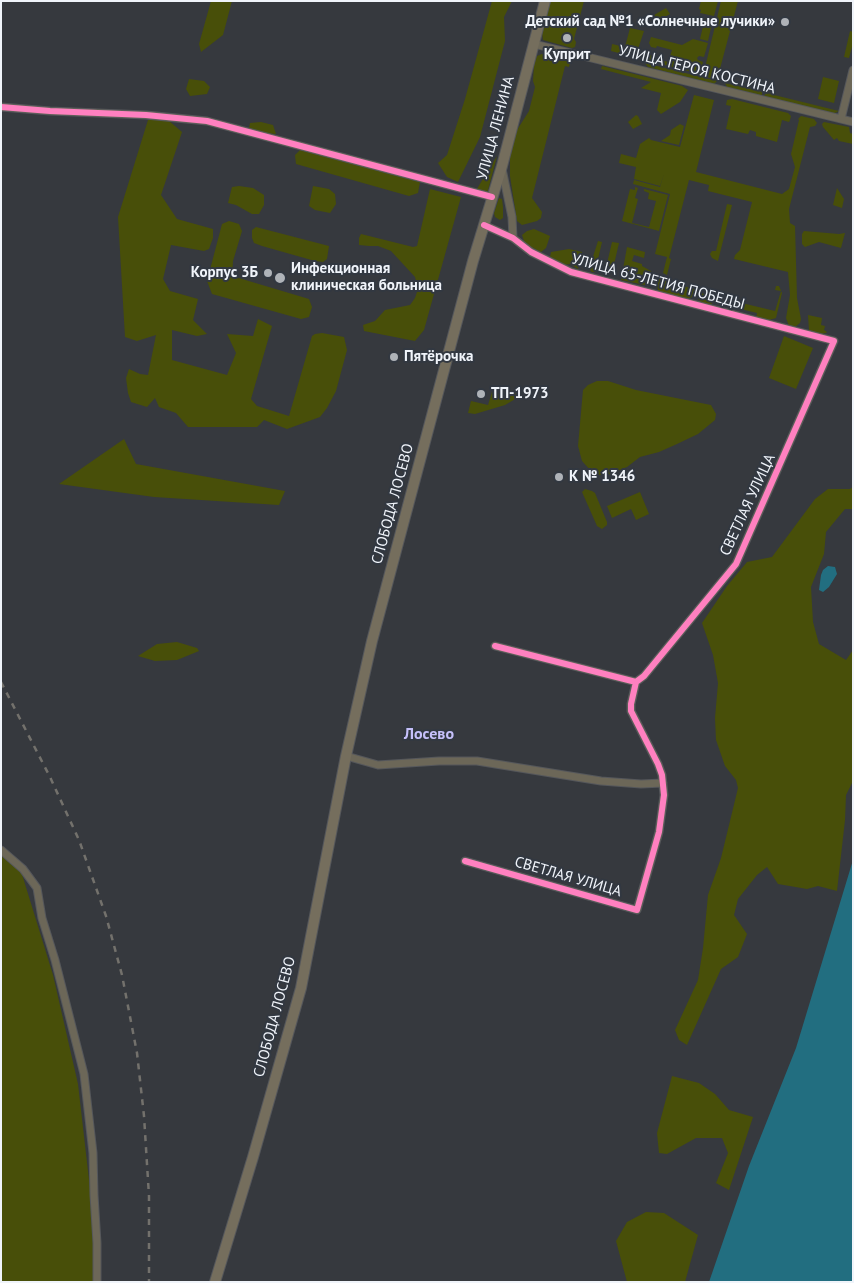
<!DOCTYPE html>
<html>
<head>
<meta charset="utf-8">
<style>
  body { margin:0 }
  #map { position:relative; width:854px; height:1283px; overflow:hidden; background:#36393e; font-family:"PT Sans",sans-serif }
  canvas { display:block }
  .frame { position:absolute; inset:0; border:2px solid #f0f4fa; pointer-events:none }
</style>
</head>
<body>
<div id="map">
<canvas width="854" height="1283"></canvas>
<div class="frame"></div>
</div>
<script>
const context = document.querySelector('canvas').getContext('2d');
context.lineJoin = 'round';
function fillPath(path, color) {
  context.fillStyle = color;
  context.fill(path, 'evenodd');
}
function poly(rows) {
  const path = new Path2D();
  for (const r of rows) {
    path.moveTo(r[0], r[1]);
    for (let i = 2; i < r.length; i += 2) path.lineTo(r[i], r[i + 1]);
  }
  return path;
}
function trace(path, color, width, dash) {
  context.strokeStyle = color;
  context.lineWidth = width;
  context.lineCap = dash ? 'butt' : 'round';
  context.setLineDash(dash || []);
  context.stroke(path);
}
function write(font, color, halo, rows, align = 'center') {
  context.font = font + ' "PT Sans",sans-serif';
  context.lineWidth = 4;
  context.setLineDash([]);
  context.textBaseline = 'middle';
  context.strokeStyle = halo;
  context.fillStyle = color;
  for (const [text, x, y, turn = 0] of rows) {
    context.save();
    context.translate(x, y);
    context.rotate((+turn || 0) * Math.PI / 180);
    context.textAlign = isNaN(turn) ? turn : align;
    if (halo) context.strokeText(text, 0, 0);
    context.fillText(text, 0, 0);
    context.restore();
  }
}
fillPath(poly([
  [211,1,232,1,223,35,201,52,199,44],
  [492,1,512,1,504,17,505,41,480,137,458,182,447,177,438,163,447,155,465,99],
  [550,1,584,1,574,39,576,42,575,47,572,48,543,40,542,33],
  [701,1,718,1,714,16,700,13,701,10,699,9],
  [721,1,738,1,717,80,703,76],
  [666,8,670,14,658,21,654,15],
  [705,18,713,19,708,41,700,39],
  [630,28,644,31,637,52,630,56,611,51,612,44,625,47],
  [850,31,853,32,853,43,849,58,844,57],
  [651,37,682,45,693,39,708,43,704,57,699,56,697,58,698,60,703,62,700,74,645,60,650,55,654,56,654,58,668,62,672,50,657,46,656,48,651,47,649,43],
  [542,54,566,59,570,63,569,67,565,66,532,198,542,212,541,218,537,221,522,225,517,221,510,176,510,155,517,130,529,111,535,87,533,81,534,65,537,56],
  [645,63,717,81,714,84,648,67],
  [602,66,682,86,688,90,680,102,661,114,657,110,661,93,641,88,651,82,601,69],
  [823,77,839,81,834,103,818,99],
  [189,79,204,81,210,87,207,94,190,96,186,89],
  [725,83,762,92,762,96,727,87],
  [766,93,839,111,833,114,764,96],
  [694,95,714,100,696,172,782,194,789,189,795,167,791,154,799,120,798,119,801,116,814,119,817,123,815,126,810,127,789,209,790,223,795,226,797,298,801,319,800,323,795,327,789,326,786,318,790,295,788,272,734,259,735,255,740,250,752,202,708,191,709,185,689,180,669,258,671,259,667,275,663,273,667,257,655,254,670,194,633,184,634,180,660,187,664,174,660,186,634,179,636,167,619,163,621,154,636,158,640,144,649,138,651,140,680,147],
  [732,99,788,113,791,116,790,120,789,122,782,120,777,142,756,136,756,132,750,130,748,134,726,129,731,106,726,105,727,100],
  [636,115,638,116,642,124,633,129,628,122],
  [148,120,168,120,182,132,161,195,177,219,213,229,213,238,209,249,204,251,171,245,163,279,170,291,198,299,193,320,207,334,197,336,172,330,172,360,227,375,236,353,227,334,253,336,258,319,272,326,251,399,257,406,289,416,312,336,315,334,322,333,344,337,347,350,336,391,327,408,320,417,287,429,264,420,257,427,188,427,176,413,159,407,155,398,147,407,131,402,128,393,126,378,129,369,140,374,148,375,156,335,137,341,125,337,118,217],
  [261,122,273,125,276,134,263,133,249,128,250,123],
  [824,122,849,127,850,133,853,134,853,144,839,141,837,138,834,140,823,127,822,124],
  [680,124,684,126,679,145,661,141,670,135,671,130],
  [300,150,420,182,418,193,409,196,296,164,295,155],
  [497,156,487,194,475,192],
  [239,186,253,188,264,195,264,205,259,214,252,214,236,205,228,203,232,187],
  [313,186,329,189,335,194,336,204,330,213,315,210,309,206],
  [635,187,638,188,635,198,638,199,632,223,649,227,656,201,648,199,649,193,644,191,644,189,668,195,659,231,622,221,630,189,635,190],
  [837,188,844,199,842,208,833,205],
  [430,189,461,197,424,330,415,341,364,331,363,325,375,321,385,310,410,305,415,298,418,289,415,277,391,251,378,246,369,246,359,245,359,238,361,234,413,247,417,246],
  [499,198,502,199,503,207,503,218,500,220,495,217,494,213],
  [727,204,732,205,718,261,712,258,710,254,712,251,716,251],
  [229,221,239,224,242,231,233,261,232,276,309,299,312,307,309,317,301,319,212,294,207,281,222,224],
  [256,227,329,246,327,259,323,262,315,261,262,246,254,243,252,238,252,230],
  [534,229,550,236,546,248,541,252,525,244,522,235,527,231],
  [804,231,839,234,845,233,841,248,819,242,805,247,802,244,802,234],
  [598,241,602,242,595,272,592,272,589,269],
  [612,242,619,243,612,273,605,272],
  [627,247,645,252,644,258,634,255,632,261,642,264,642,266,651,271,652,275,650,274,649,279,650,280,645,285,621,280],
  [569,249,582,252,578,269,570,264,564,265,550,257,551,252],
  [661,277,668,279,667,282,695,289,692,297,687,299,661,292,658,290,656,283],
  [776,286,779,286,782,293,776,318,769,320,756,318,757,313,712,302,711,306,704,304,698,299,700,293,775,311,781,291,775,290],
  [808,315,822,318,821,325,825,326,824,330,827,332,826,333,821,334,809,330],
  [784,336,813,348,796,389,769,378],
  [597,381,608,381,636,390,711,405,716,414,715,420,698,434,677,444,659,452,640,457,627,467,607,475,600,475,591,471,582,461,578,446,583,390,588,385],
  [510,390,522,393,520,398,517,398,505,405,475,414,468,413,471,401,488,405,492,392,508,396],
  [124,439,136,464,285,491,279,505,154,497,59,484],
  [853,487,853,509,845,509,826,532,824,554,811,587,813,622,819,644,846,660,853,650,853,781,846,795,845,820,837,891,818,886,807,889,778,884,767,867,757,875,738,899,734,915,747,934,738,957,721,969,687,1045,679,1040,675,1030,698,980,703,948,708,895,721,858,738,788,736,780,725,766,716,740,715,718,718,683,713,655,702,623,727,586,747,562,772,557,815,499,828,489,850,489],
  [585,489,592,491,595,493,607,522,607,525,602,529,597,526,582,492],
  [640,492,649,514,636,520,631,509,612,518,607,506],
  [177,642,197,648,199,651,177,660,155,661,138,656,157,644],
  [1,854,21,871,53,975,78,1084,95,1232,95,1282,1,1282],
  [672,1076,699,1083,715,1094,729,1110,753,1117,729,1190,716,1183,728,1153,722,1138,696,1138,667,1154,659,1153,657,1133],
  [646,1212,664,1213,698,1235,685,1282,627,1282,616,1241,627,1222]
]), '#484f09');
fillPath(poly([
  [828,566,835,567,837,574,829,587,823,592,819,590,821,575,823,570],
  [853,860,853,1282,709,1282,749,1166,796,1048]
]), '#226e80');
const minor = poly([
  [534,44,853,122],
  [1,107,50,111,146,115,207,121,492,197],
  [841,119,853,70],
  [502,169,512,217,513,238],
  [484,225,513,238,531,252,571,272,834,341,736,564,644,676,636,682],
  [346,756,378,765,439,761,477,761,601,781,641,784,663,783],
  [1,850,23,869,37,888,42,918,55,960,84,1074,93,1153,94,1195,97,1243,97,1282],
  [465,861,637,910,659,832,664,795,662,775,658,764,631,711,631,704,636,682,495,646]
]);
const primary = poly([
  [215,1282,253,1157,301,988,346,756,372,641,473,261,502,166,545,1]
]);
trace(minor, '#55575b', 9);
trace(primary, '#55575b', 12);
trace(minor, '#6c6758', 7);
trace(primary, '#756e5d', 10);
trace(poly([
  [1,682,50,777,79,840,106,916,122,975,137,1053,144,1116,149,1196,149,1282]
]), '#73716c', 2.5, [6, 6]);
trace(poly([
  [1,107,50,111,146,115,207,121,492,197],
  [484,225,513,238,531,252,571,272,834,341,736,564,644,676,636,682],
  [465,861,637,910,659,832,664,795,662,775,658,764,631,711,631,704,636,682,495,646]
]), '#ff80c0', 6);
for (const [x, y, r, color] of [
  [785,22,5,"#afb3b8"],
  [567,38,5,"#afb3b8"],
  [268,273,5,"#afb3b8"],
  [280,278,6,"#afb3b8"],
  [394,357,5,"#afb3b8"],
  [481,394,5,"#afb3b8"],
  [559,477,5,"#afb3b8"]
]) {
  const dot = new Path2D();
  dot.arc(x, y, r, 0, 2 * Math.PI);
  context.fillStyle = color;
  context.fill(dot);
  trace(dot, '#323841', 2);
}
write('bold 15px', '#f0f4fa', '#323841', [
  ["Детский сад №1 «Солнечные лучики»",775,22,"right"],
  ["Куприт",567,55,"center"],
  ["Инфекционная",291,269],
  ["клиническая больница",291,286],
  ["Корпус 3Б",258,273,"right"],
  ["Пятёрочка",404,357],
  ["ТП-1973",491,394],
  ["К № 1346",569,477]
], 'left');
write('15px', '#f0f4fa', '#323841', [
  ["УЛИЦА ГЕРОЯ КОСТИНА",697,70,14],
  ["УЛИЦА ЛЕНИНА",496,128,-75],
  ["УЛИЦА 65-ЛЕТИЯ ПОБЕДЫ",658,282,15],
  ["СЛОБОДА ЛОСЕВО",393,504,-75],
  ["СВЕТЛАЯ УЛИЦА",748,505,-65],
  ["СВЕТЛАЯ УЛИЦА",568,877,16],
  ["СЛОБОДА ЛОСЕВО",275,1017,-75]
]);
write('bold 16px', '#c6c0fa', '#323841', [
  ["Лосево",429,734]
]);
</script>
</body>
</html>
